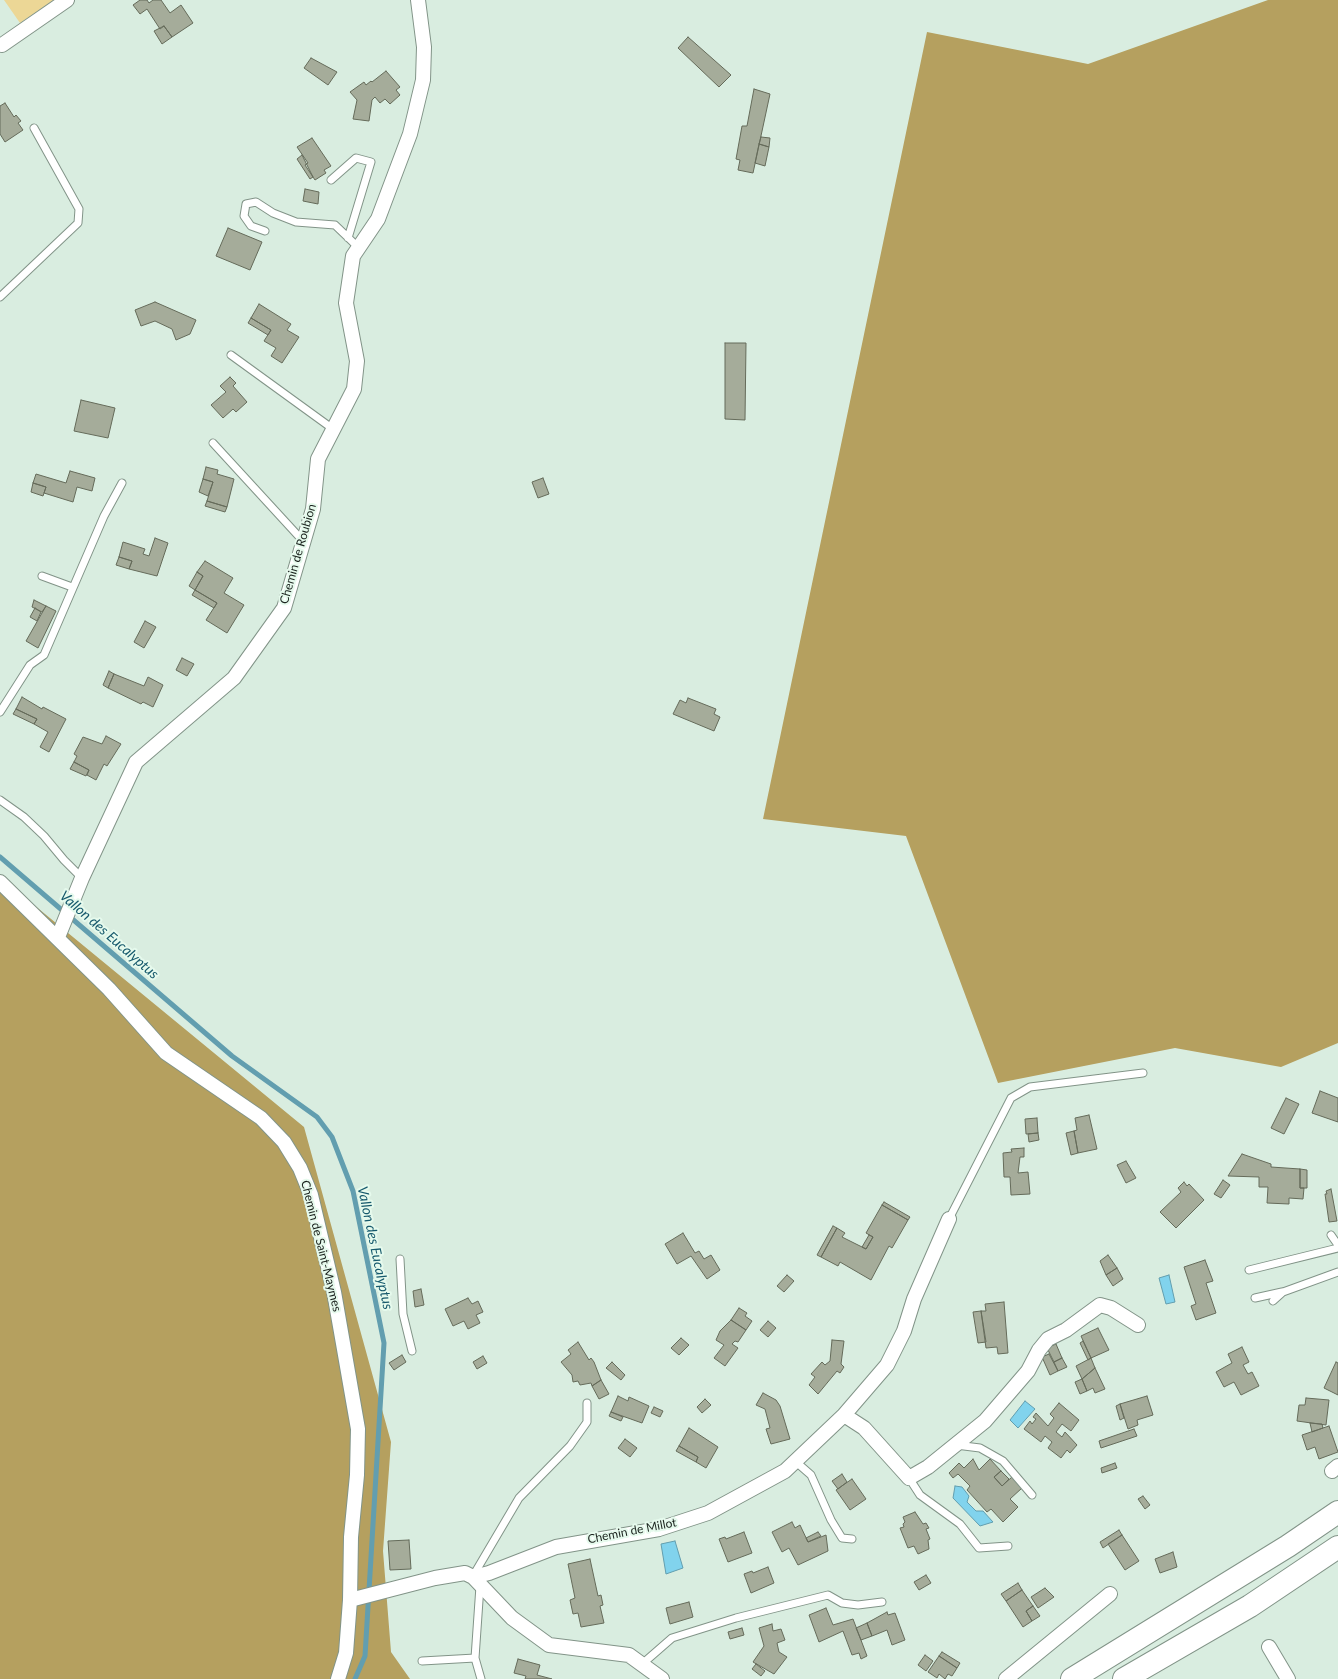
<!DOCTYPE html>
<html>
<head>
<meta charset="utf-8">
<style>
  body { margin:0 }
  canvas { display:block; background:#d9ede0 }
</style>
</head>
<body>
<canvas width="1338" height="1679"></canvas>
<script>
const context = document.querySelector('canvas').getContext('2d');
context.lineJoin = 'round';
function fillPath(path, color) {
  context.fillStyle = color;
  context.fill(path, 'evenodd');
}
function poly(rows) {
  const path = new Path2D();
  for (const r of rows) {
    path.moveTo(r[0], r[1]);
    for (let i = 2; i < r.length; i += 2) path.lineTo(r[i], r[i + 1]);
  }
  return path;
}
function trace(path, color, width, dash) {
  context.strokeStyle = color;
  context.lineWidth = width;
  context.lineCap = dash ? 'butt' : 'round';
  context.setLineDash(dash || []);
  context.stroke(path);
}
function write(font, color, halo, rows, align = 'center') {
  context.font = font + ' Lato,sans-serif';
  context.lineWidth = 4;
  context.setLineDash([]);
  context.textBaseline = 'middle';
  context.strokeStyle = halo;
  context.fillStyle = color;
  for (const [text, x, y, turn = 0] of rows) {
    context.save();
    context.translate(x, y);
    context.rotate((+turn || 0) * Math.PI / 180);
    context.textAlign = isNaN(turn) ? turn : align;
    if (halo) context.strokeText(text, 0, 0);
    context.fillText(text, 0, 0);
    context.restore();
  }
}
fillPath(poly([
  [4,0,54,0,20,23]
]), '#ecd796');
fillPath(poly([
  [1268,0,1338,0,1338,1043,1281,1067,1175,1048,998,1083,906,836,763,819,927,32,1088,64],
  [0,877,304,1127,391,1442,383,1551,391,1652,410,1679,0,1679]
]), '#b5a05f');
const water = poly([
  [1169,1275,1175,1302,1166,1304,1159,1278,1169,1275],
  [1025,1401,1035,1409,1018,1428,1010,1420,1025,1401],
  [955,1486,962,1487,969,1496,967,1502,976,1511,983,1511,993,1522,980,1526,953,1498,955,1486],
  [675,1541,683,1568,666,1574,661,1544,675,1541]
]);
fillPath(water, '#81d3ed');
trace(water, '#629eaf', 1);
trace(poly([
  [0,857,232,1056,317,1117,332,1137,353,1191,384,1343,365,1656,355,1679]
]), '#629eaf', 5);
const building = poly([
  [140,0,147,0,149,3,153,0,161,0,170,13,181,5,193,23,172,37,164,26,160,29,147,9,140,14,133,5,140,0],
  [164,26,172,37,162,44,154,31,164,26],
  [688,37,731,75,719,87,678,48,688,37],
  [311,58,337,72,328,85,304,68,311,58],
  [386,71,400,87,396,90,400,95,390,104,385,99,380,103,375,97,372,100,369,121,353,119,357,100,350,92,364,82,366,85,371,81,372,82,386,71],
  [754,89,770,94,753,173,738,170,740,160,736,159,742,126,747,126,754,89],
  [5,103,14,117,16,115,21,121,18,123,23,130,5,142,0,134,0,106,5,103],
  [761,137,770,138,769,147,759,144,761,137],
  [312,138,331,166,324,170,326,173,315,180,305,165,308,163,297,147,312,138],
  [759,144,769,147,765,166,755,163,759,144],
  [302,155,313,177,310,179,297,159,302,155],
  [305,189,319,192,318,204,303,201,305,189],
  [228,228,262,242,250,270,216,256,228,228],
  [155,302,196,320,190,334,176,340,172,329,155,321,141,326,135,310,155,302],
  [259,304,291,324,287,330,299,337,282,363,271,356,276,348,264,341,271,330,251,318,259,304],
  [251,318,271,330,268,335,248,323,251,318],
  [725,343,746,343,745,420,725,419,725,343],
  [230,377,236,383,233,386,247,402,236,412,233,409,223,418,211,405,226,392,220,386,230,377],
  [81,400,115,408,108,438,74,431,81,400],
  [206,467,218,470,217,474,234,479,227,507,207,501,213,482,203,479,206,467],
  [70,471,95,478,92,491,77,487,73,502,44,493,46,487,33,483,36,474,66,483,70,471],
  [543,478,549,494,538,498,532,482,543,478],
  [203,479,213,482,208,496,199,492,203,479],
  [33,483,46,487,43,496,31,492,33,483],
  [207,501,227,507,225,512,205,506,207,501],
  [155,538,168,543,157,576,129,569,132,561,119,557,123,542,145,549,143,554,149,556,155,538],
  [119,557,132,561,129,569,116,565,119,557],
  [205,561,233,578,224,593,244,605,227,633,206,620,217,603,195,590,203,576,197,572,205,561],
  [197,572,203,576,195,590,189,586,197,572],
  [195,590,217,603,214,608,192,595,195,590],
  [34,600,46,606,42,612,32,607,34,600],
  [46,606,56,611,38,648,26,641,46,606],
  [35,608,41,612,37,621,30,617,35,608],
  [145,621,156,627,144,648,134,642,145,621],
  [182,658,194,664,187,676,176,670,182,658],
  [109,671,114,674,108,688,103,685,109,671],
  [114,674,144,686,148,677,163,685,153,707,143,702,141,704,108,688,114,674],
  [22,697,42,709,43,707,66,719,49,752,40,747,48,732,34,724,37,719,16,709,22,697],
  [688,698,716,709,714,714,720,717,714,731,673,714,680,700,686,703,688,698],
  [16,709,37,719,34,724,13,714,16,709],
  [106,736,121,744,107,766,104,764,96,780,87,775,89,770,74,762,77,756,74,754,83,737,102,744,106,736],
  [74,762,89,770,86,776,70,769,74,762],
  [1320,1091,1338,1098,1338,1122,1312,1113,1320,1091],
  [1286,1098,1299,1104,1284,1134,1271,1128,1286,1098],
  [1089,1115,1097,1149,1078,1153,1074,1131,1077,1130,1075,1118,1089,1115],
  [1037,1118,1038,1133,1026,1134,1025,1119,1037,1118],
  [1074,1131,1078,1153,1071,1155,1066,1133,1074,1131],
  [1038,1133,1039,1140,1029,1142,1028,1134,1038,1133],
  [1024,1148,1024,1157,1020,1157,1018,1173,1028,1172,1030,1194,1011,1195,1010,1177,1004,1177,1003,1153,1012,1152,1011,1149,1024,1148],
  [1242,1154,1271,1164,1271,1167,1300,1169,1300,1188,1304,1188,1303,1199,1289,1198,1289,1204,1267,1203,1268,1187,1259,1187,1259,1177,1228,1176,1242,1154],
  [1126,1161,1136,1178,1126,1183,1117,1165,1126,1161],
  [1300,1169,1307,1170,1307,1188,1300,1188,1300,1169],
  [1223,1180,1230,1185,1221,1198,1214,1194,1223,1180],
  [1184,1182,1187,1186,1189,1184,1204,1200,1176,1228,1160,1212,1181,1192,1178,1188,1184,1182],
  [1331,1189,1337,1221,1329,1222,1325,1194,1327,1194,1326,1191,1331,1189],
  [884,1202,910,1217,908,1220,882,1205,884,1202],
  [882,1205,908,1220,892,1248,889,1246,871,1280,840,1262,838,1266,821,1257,837,1228,845,1233,842,1237,866,1249,873,1237,866,1233,882,1205],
  [833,1226,837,1228,821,1257,817,1255,833,1226],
  [683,1233,695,1253,699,1251,704,1259,711,1255,720,1270,707,1279,691,1256,677,1264,665,1244,683,1233],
  [869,1235,873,1237,866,1249,862,1247,869,1235],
  [1108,1255,1117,1268,1106,1275,1100,1261,1108,1255],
  [1205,1260,1213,1281,1206,1283,1216,1313,1196,1320,1191,1306,1196,1304,1184,1267,1205,1260],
  [1117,1268,1123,1279,1113,1286,1106,1275,1117,1268],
  [787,1275,794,1281,784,1292,777,1286,787,1275],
  [421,1289,424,1305,415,1307,413,1291,421,1289],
  [468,1298,472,1304,478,1301,483,1312,476,1315,480,1323,468,1329,464,1321,453,1326,445,1309,468,1298],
  [1004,1302,1008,1353,998,1354,997,1347,986,1348,981,1311,986,1311,985,1304,1004,1302],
  [739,1308,747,1313,745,1316,752,1321,746,1330,731,1320,739,1308],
  [981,1311,986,1342,978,1343,973,1312,981,1311],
  [731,1320,746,1330,738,1342,735,1341,732,1344,738,1348,725,1366,714,1358,724,1345,716,1340,720,1331,731,1320],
  [768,1321,776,1328,768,1337,760,1330,768,1321],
  [1098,1328,1109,1350,1091,1358,1081,1336,1098,1328],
  [681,1338,689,1345,679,1355,671,1348,681,1338],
  [832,1340,844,1341,841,1364,844,1367,840,1373,837,1371,818,1394,809,1385,815,1377,811,1374,822,1362,825,1365,830,1361,832,1340],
  [1083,1341,1091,1358,1088,1360,1080,1343,1083,1341],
  [578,1342,589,1360,591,1358,594,1362,601,1380,592,1386,591,1383,580,1385,578,1381,573,1382,572,1375,561,1362,571,1354,568,1350,578,1342],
  [1056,1344,1062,1358,1054,1362,1047,1348,1056,1344],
  [1242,1347,1249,1362,1243,1365,1248,1374,1252,1372,1259,1386,1241,1395,1234,1382,1224,1387,1216,1372,1232,1363,1228,1354,1242,1347],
  [1049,1354,1058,1371,1050,1375,1042,1357,1049,1354],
  [402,1355,406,1362,394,1370,389,1363,402,1355],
  [483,1356,487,1363,477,1369,473,1362,483,1356],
  [1062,1358,1067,1367,1058,1371,1054,1362,1062,1358],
  [1091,1358,1095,1368,1082,1379,1076,1366,1091,1358],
  [612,1362,625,1375,621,1380,606,1368,612,1362],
  [1336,1362,1338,1363,1338,1395,1324,1388,1336,1362],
  [1095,1368,1105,1389,1095,1393,1093,1388,1087,1391,1082,1379,1095,1368],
  [1082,1379,1087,1391,1080,1394,1075,1382,1082,1379],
  [601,1380,609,1394,599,1399,592,1386,601,1380],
  [763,1393,776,1400,780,1406,790,1439,771,1444,766,1429,770,1428,765,1409,756,1405,763,1393],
  [618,1396,628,1401,629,1397,649,1406,642,1423,611,1412,618,1396],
  [1147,1396,1153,1415,1137,1420,1138,1425,1128,1429,1120,1404,1147,1396],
  [1306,1398,1329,1400,1326,1425,1297,1421,1299,1405,1305,1405,1306,1398],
  [705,1399,711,1405,702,1413,697,1407,705,1399],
  [1059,1403,1079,1420,1071,1431,1062,1424,1056,1432,1062,1437,1065,1432,1077,1445,1070,1453,1067,1450,1061,1458,1048,1448,1052,1442,1045,1436,1041,1442,1024,1429,1030,1421,1032,1424,1036,1419,1033,1417,1036,1413,1048,1426,1054,1418,1050,1414,1059,1403],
  [1120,1404,1124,1418,1120,1420,1116,1406,1120,1404],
  [654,1407,663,1411,660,1417,651,1413,654,1407],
  [611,1412,623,1417,621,1421,609,1416,611,1412],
  [1310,1423,1322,1424,1323,1428,1312,1432,1310,1423],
  [1329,1426,1338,1452,1319,1459,1315,1447,1307,1450,1302,1435,1329,1426],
  [689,1428,718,1447,706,1468,696,1462,698,1457,679,1446,689,1428],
  [1134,1429,1137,1436,1101,1448,1099,1441,1134,1429],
  [625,1439,637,1448,630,1457,618,1448,625,1439],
  [679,1446,698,1457,696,1462,676,1451,679,1446],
  [973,1459,979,1470,990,1459,1001,1471,994,1477,1002,1486,1012,1477,1022,1488,1010,1499,1018,1507,1003,1522,991,1509,987,1512,967,1490,970,1486,958,1474,953,1478,949,1473,959,1463,964,1468,973,1459],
  [1115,1463,1117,1468,1102,1473,1101,1468,1115,1463],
  [1001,1471,1009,1479,1002,1486,994,1477,1001,1471],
  [842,1474,847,1482,838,1489,832,1481,842,1474],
  [852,1479,866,1499,850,1510,836,1490,852,1479],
  [1143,1496,1150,1505,1145,1509,1138,1499,1143,1496],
  [915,1512,923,1524,926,1523,929,1528,926,1529,930,1539,928,1540,929,1549,918,1554,914,1546,908,1548,900,1528,904,1527,903,1524,905,1522,903,1517,915,1512],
  [792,1522,795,1528,800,1525,808,1542,826,1535,828,1551,798,1565,789,1548,782,1552,772,1532,792,1522],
  [1119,1530,1122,1535,1103,1548,1100,1542,1119,1530],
  [744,1532,752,1553,728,1562,719,1539,725,1537,726,1539,744,1532],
  [818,1532,821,1536,808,1542,806,1538,818,1532],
  [1122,1535,1139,1561,1125,1570,1108,1544,1122,1535],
  [409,1540,411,1569,390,1570,388,1541,409,1540],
  [1173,1552,1177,1567,1160,1573,1155,1559,1173,1552],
  [590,1559,598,1596,601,1595,603,1605,600,1606,604,1623,581,1627,578,1613,573,1614,570,1600,575,1598,568,1564,590,1559],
  [768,1567,774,1583,751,1593,744,1574,752,1571,753,1573,768,1567],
  [926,1575,931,1583,919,1590,914,1582,926,1575],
  [1018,1583,1022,1590,1006,1601,1001,1594,1018,1583],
  [1045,1588,1054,1597,1038,1608,1031,1597,1045,1588],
  [1022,1590,1033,1606,1026,1611,1032,1621,1023,1627,1006,1601,1022,1590],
  [689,1602,693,1617,670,1624,666,1608,689,1602],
  [1033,1606,1040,1616,1032,1621,1026,1611,1033,1606],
  [826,1608,833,1625,853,1619,867,1656,861,1659,859,1653,852,1655,843,1631,819,1642,809,1615,826,1608],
  [887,1612,888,1615,895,1613,905,1640,892,1645,887,1630,872,1636,867,1623,887,1612],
  [867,1623,872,1636,861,1640,856,1628,867,1623],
  [772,1624,773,1631,781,1629,785,1640,777,1643,779,1652,787,1657,774,1674,753,1662,764,1646,759,1628,772,1624],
  [742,1628,744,1635,730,1639,728,1632,742,1628],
  [942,1652,960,1663,957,1668,939,1656,942,1652],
  [925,1655,933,1661,926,1671,918,1665,925,1655],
  [939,1656,957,1668,952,1676,948,1674,945,1679,939,1674,937,1678,928,1672,939,1656],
  [518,1659,540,1665,537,1675,552,1679,525,1679,526,1676,514,1673,518,1659],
  [756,1664,765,1671,761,1676,752,1669,756,1664]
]);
fillPath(building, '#a5ac9a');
trace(building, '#656b5a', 1);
const lane = poly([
  [331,180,356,158,371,162,348,238],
  [265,231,251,226,244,216,246,204,256,202,273,213,296,222,335,225,359,248],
  [0,297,78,223,79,209,34,128],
  [231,355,333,429],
  [213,443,303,541],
  [42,576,72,587],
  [0,712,30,665,44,655,104,516,122,483],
  [0,800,24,817,44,836,64,860,82,878],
  [949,1219,1011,1098,1030,1087,1143,1073],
  [1331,1235,1338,1245],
  [400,1259,403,1314,412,1351],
  [1249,1270,1338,1248],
  [1255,1298,1282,1292],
  [1273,1301,1283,1292,1338,1272],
  [956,1445,980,1448,1003,1461,1032,1495],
  [795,1461,811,1475,831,1520,842,1538,852,1539],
  [909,1478,920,1495,960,1524,979,1548,1008,1546],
  [473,1576,519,1498,570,1446,587,1422,587,1403],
  [480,1586,475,1658,481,1679],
  [422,1661,475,1658],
  [641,1665,672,1638,736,1618,828,1595,842,1603,858,1605,882,1602]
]);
const street = poly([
  [2,45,67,0],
  [0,882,109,989,166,1053,261,1118,284,1142,300,1168,311,1195,334,1292,358,1429,357,1475,351,1537,350,1600,346,1653,338,1679],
  [58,937,82,878,136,762,234,678,284,608,313,509,318,459,354,389,357,361,346,303,353,256,378,219,410,134,423,80,424,47,418,0],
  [844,1415,864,1428,909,1478,928,1467,985,1421,1028,1371,1039,1350,1048,1339,1066,1330,1100,1305,1111,1308,1138,1325],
  [1332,1471,1338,1466],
  [473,1577,512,1618,549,1645,629,1655,662,1679],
  [350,1600,435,1578,465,1573,473,1577,489,1573,556,1547,659,1529,708,1513,785,1471,844,1415,887,1365,904,1331,914,1299,949,1219],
  [1269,1647,1288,1679],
  [1006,1679,1110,1594]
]);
const primary = poly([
  [1072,1679,1288,1546,1338,1512],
  [1124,1679,1250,1606,1338,1547]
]);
trace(lane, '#829488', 9);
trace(street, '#829488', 16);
trace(primary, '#829488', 24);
trace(lane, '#fff', 7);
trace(street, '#fff', 14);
trace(primary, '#fff', 22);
write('12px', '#1b231e', '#e6faed', [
  ["Chemin de Roubion",298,554,-74],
  ["Chemin de Saint-Maymes",321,1246,76],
  ["Chemin de Millot",632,1531,-11]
]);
write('italic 14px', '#16596c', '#e6faed', [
  ["Vallon des Eucalyptus",109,935,41],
  ["Vallon des Eucalyptus",375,1248,78]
]);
</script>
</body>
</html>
